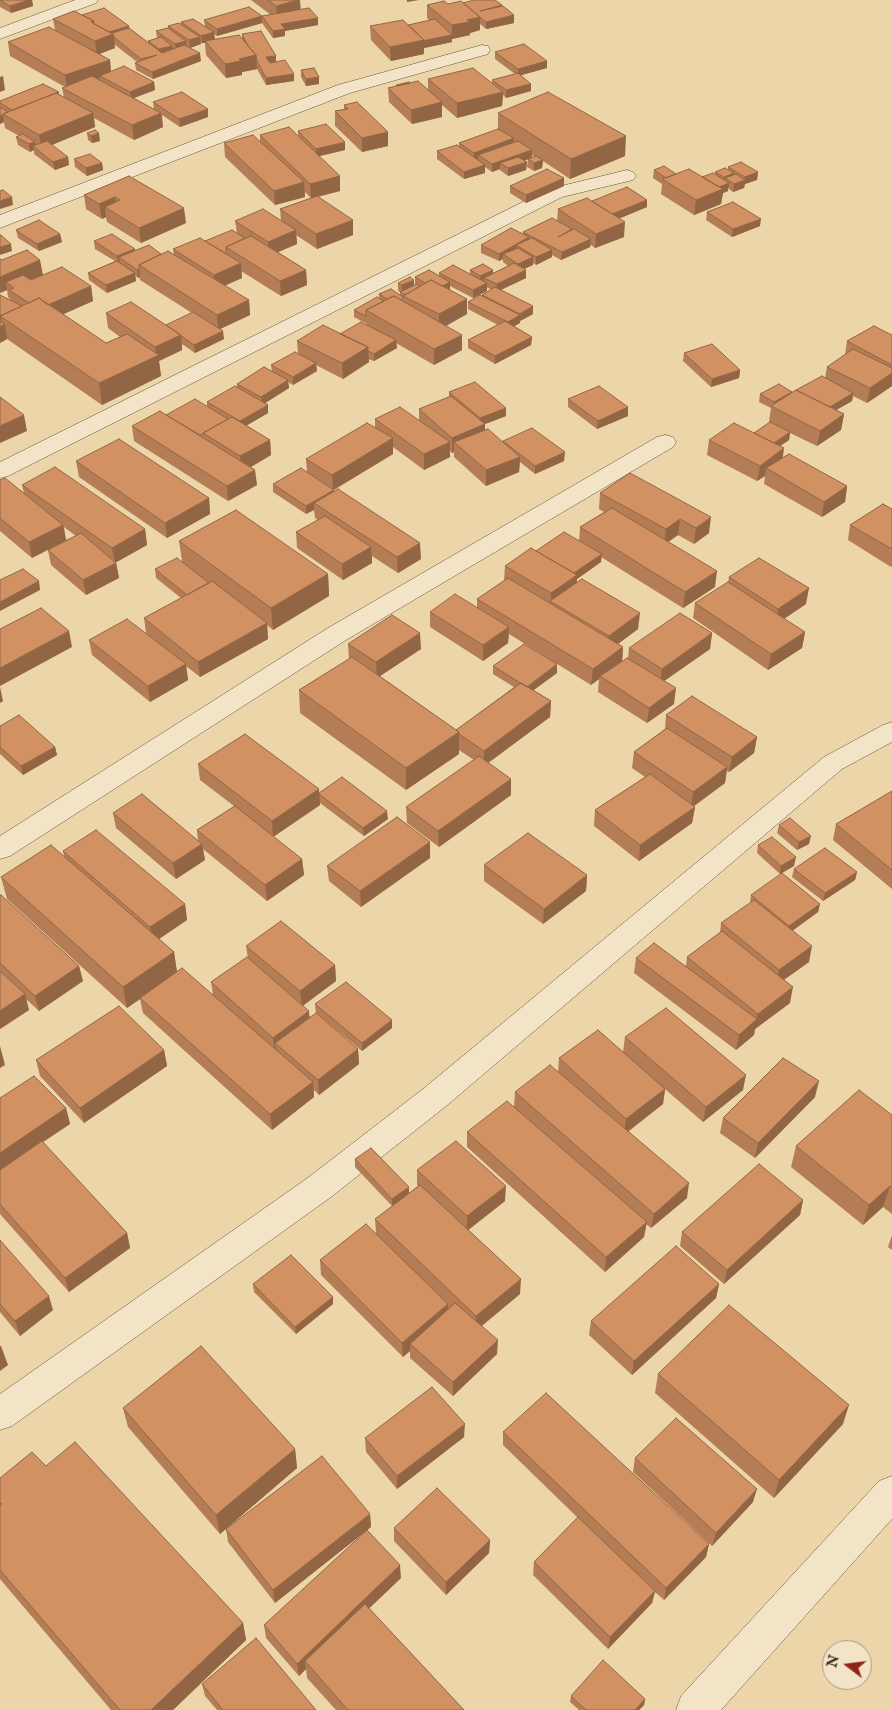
<!DOCTYPE html>
<html>
<head>
<meta charset="utf-8">
<style>
  body { margin:0 }
  #map { position:relative; width:892px; height:1710px; overflow:hidden; background:#ecd5a9; font-family:"IM FELL English",serif }
  canvas { display:block }
  .north { position:absolute; left:822px; top:1640px; width:50px; height:50px; box-sizing:border-box; background:#f3e4c7; border:1px solid #a79884; border-radius:50%; rotate:285deg; font-size:14px; font-weight:700; line-height:20px; text-align:center; color:#35271f }
  .north::after { content:''; display:block; margin:auto; width:18px; height:22px; background:#8f2418; clip-path:polygon(50% 0,100% 100%,50% 72%,0 100%) }
</style>
</head>
<body>
<div id="map">
<canvas width="892" height="1710"></canvas>
<div class="north">N</div>
</div>
<script>
const context = document.querySelector('canvas').getContext('2d');
context.lineJoin = 'round';
function poly(rows) {
  const path = new Path2D();
  for (const r of rows) {
    path.moveTo(r[0], r[1]);
    for (let i = 2; i < r.length; i += 2) path.lineTo(r[i], r[i + 1]);
  }
  return path;
}
function trace(path, color, width, dash) {
  context.strokeStyle = color;
  context.lineWidth = width;
  context.lineCap = dash ? 'butt' : 'round';
  context.setLineDash(dash || []);
  context.stroke(path);
}
function fillPath(path, color) {
  context.fillStyle = color;
  context.fill(path, 'evenodd');
}
const street = poly([
  [75,0,98,0,96,3,0,39,0,28,75,0],
  [482,45,488,46,490,50,488,54,350,93,0,228,0,215,338,85,482,45],
  [627,170,633,172,636,176,633,180,562,197,8,476,0,478,0,462,549,189,627,170],
  [665,435,673,437,676,442,673,447,346,640,10,856,0,859,0,836,328,628,657,437,665,435],
  [892,722,892,742,842,769,445,1107,331,1197,12,1426,0,1430,0,1394,309,1177,423,1089,824,757,883,725,892,722],
  [892,1476,892,1519,721,1710,676,1710,681,1696,879,1481,892,1476]
]);
trace(street, '#635242', 1);
fillPath(street, '#f3e4c7');
fillPath(poly([
  [0,0,32,0,33,6,11,13,0,7],
  [251,0,300,0,300,10,318,18,318,25,285,31,285,36,273,38,262,23,217,36,214,34,215,39,242,38,242,34,276,62,294,74,294,81,266,85,257,69,242,72,242,75,226,78,206,55,205,43,202,43,200,42,201,44,190,48,201,61,153,79,136,70,135,63,137,62,114,44,115,48,99,54,110,60,111,71,154,82,155,90,134,98,154,109,153,102,208,117,180,127,162,115,163,127,134,140,94,118,95,127,52,145,68,157,69,165,55,170,34,154,34,150,30,152,18,145,16,137,19,136,5,128,4,122,0,124,0,101,59,92,59,94,64,97,62,88,65,87,10,56,8,42,55,30,53,19,82,15,129,26,129,28,148,43,148,41,157,38,156,31,168,28,168,26,181,24,181,22,205,26,204,20,262,16,271,15],
  [463,3,502,5,502,6,514,15,514,23,486,29,480,24,480,30,470,33,470,35,452,39,452,42,424,48,424,54,391,61,371,40,370,26,408,25,430,21,427,18,427,5,448,4],
  [495,52,547,61,547,68,521,75,531,91,506,98,503,95,502,106,457,118,442,105,442,117,412,124,389,102,388,88,397,86,396,85,428,90,428,79,492,84,492,80,515,74,495,59],
  [301,70,319,77,319,84,306,86,301,77],
  [344,105,388,132,388,146,362,152,335,126,335,111,344,109],
  [498,113,625,156,570,179,543,161,542,168,534,171,527,167,528,159,535,157,532,155,524,160,527,162,526,170,508,176,500,170,500,169,492,172,485,167,485,173,464,179,437,159,437,151,459,146,459,143,498,129],
  [298,131,345,150,319,156,340,176,340,191,318,197,353,235,317,249,296,235,297,244,278,252,306,270,307,285,281,296,241,271,242,278,224,286,249,300,250,315,220,329,224,339,195,353,182,344,182,350,159,361,161,376,102,405,7,339,0,343,0,295,11,301,10,299,8,297,7,290,0,293,0,259,43,275,31,280,91,286,93,301,63,314,106,343,120,337,108,328,106,313,166,325,192,313,140,280,140,277,138,278,135,275,136,281,107,293,89,280,88,273,115,261,95,249,94,241,135,250,161,254,174,255,173,249,237,233,235,221,281,220,280,209,311,198,305,192,305,197,275,205,225,157,224,143,260,142,260,135,298,136],
  [87,133,100,141,92,143,88,140],
  [74,159,102,163,103,170,87,176,75,167],
  [728,167,758,172,757,180,745,184,744,188,733,192,728,188,728,191,723,193,721,204,694,215,661,194,662,184,653,178,654,170,702,177,715,174,715,172,728,170],
  [129,176,186,223,141,243,107,222,106,217,102,219,86,209,84,195],
  [510,186,564,186,526,203,510,193],
  [647,200,647,207,619,218,624,237,595,248,591,245,590,247,561,260,552,255,552,257,536,265,533,263,533,265,524,269,526,278,501,290,533,314,520,321,520,323,513,326,532,337,531,345,495,364,468,348,468,340,498,325,468,309,468,302,482,296,482,295,491,290,487,287,487,291,473,298,450,286,450,290,467,299,467,314,446,325,462,350,434,365,396,343,397,348,374,361,368,359,369,362,343,379,316,365,317,371,293,385,288,382,289,388,265,403,268,405,268,413,246,425,270,440,271,455,251,467,257,485,228,501,134,441,132,426,207,406,207,402,237,388,237,384,272,372,271,365,298,353,297,341,340,334,367,325,367,324,354,317,354,310,379,298,379,294,400,295,400,292,398,291,398,283,414,286,415,285,415,277,439,276,439,273,470,274,470,270,493,273,508,266,503,262,503,259,499,261,481,253,481,245,523,235,523,232,557,221,558,209,592,201],
  [707,212,760,226,732,237,706,220],
  [16,230,60,234,62,242,39,251,18,238],
  [892,335,892,386,867,403,853,396,852,401,836,410,844,414,841,430,817,446,790,433,789,440,780,446,783,458,847,486,845,502,822,517,764,484,765,476,757,481,707,455,709,440,754,433,770,422,769,422,771,408,759,402,760,394,792,392,825,378,827,367,845,355,847,341],
  [684,353,740,370,739,378,711,387,683,361],
  [449,392,506,416,485,424,485,430,503,442,564,461,535,474,520,462,519,472,486,486,454,457,454,452,452,453,450,451,450,457,424,470,393,447,393,454,334,490,334,491,421,559,398,573,372,556,372,563,343,580,297,548,296,532,318,520,315,518,314,510,306,514,273,492,273,484,307,472,306,459,375,428,375,419,419,420,419,409,449,397],
  [568,399,628,407,628,416,597,429,568,407],
  [76,461,209,498,210,514,167,538,79,477],
  [630,473,709,533,694,544,678,535,668,542,715,587,683,608,601,557,601,562,577,579,577,582,638,629,618,644,623,647,622,661,628,659,629,648,712,633,710,649,664,681,674,704,647,723,598,692,599,679,591,685,509,634,508,643,483,661,430,627,430,612,477,608,477,599,504,581,505,566,536,551,579,541,580,527,604,512,599,509,600,493],
  [0,480,24,493,22,485,145,529,147,545,116,562,119,578,86,595,51,565,48,550,32,558,0,531],
  [64,527,76,536,66,540],
  [892,509,892,566,891,567,848,540,850,525],
  [179,541,328,574,329,596,273,630,267,625,268,639,200,677,186,666,188,680,150,702,92,655,89,640,146,633,144,618,181,598,156,578,155,569,182,561],
  [729,577,806,604,784,619,805,632,802,648,768,670,693,618,695,603,728,582],
  [348,644,421,649,380,676,456,730,514,687,493,674,493,666,557,673,533,690,551,701,550,717,488,763,511,795,439,847,407,823,406,807,474,760,459,750,459,754,406,790,300,713,299,690,349,659],
  [666,715,757,737,754,753,729,772,727,771,725,783,693,807,695,807,692,823,639,861,594,826,595,810,645,777,632,768,634,752,665,729],
  [0,726,55,747,57,755,23,775,0,754],
  [198,764,319,793,388,819,364,836,320,803,320,805,273,837,302,859,304,875,267,901,203,849,205,860,176,879,116,828,113,813,198,841,197,830,234,806,200,780],
  [892,791,892,889,833,840,836,824],
  [779,825,809,844,797,850,777,833],
  [430,842,430,858,361,907,329,881,327,866],
  [758,845,794,866,780,874,757,853],
  [63,851,185,904,187,920,159,939,174,952,177,971,213,995,211,982,248,958,246,946,335,965,336,981,303,1006,310,1017,358,1049,359,1064,319,1095,314,1090,314,1097,272,1130,143,1013,140,999,127,1008,7,899,1,877,64,856],
  [484,865,587,875,586,891,543,924,484,881],
  [794,869,857,872,855,880,823,901,792,877],
  [751,895,820,904,818,912,792,931,809,962,784,980,790,1003,755,1029,754,1035,736,1050,634,973,636,958,686,966,687,957,720,933,721,923,750,903],
  [0,896,79,966,83,981,39,1011,26,999,29,1010,0,1029],
  [315,1004,392,1020,392,1028,362,1051,316,1013],
  [625,1037,743,1090,703,1122,665,1089,663,1104,628,1132,687,1198,651,1228,646,1224,644,1237,605,1272,467,1147,467,1132,514,1107,515,1092,558,1072,559,1058,623,1052],
  [164,1050,167,1066,84,1123,40,1076,36,1060],
  [815,1097,755,1158,720,1133,723,1118],
  [0,1098,66,1108,70,1124,42,1142,127,1233,130,1248,69,1292,0,1214],
  [892,1115,892,1214,883,1207,863,1225,791,1167,796,1146],
  [355,1159,409,1193,418,1186,417,1185,417,1170,505,1201,468,1230,520,1294,482,1326,497,1354,453,1396,410,1358,410,1351,403,1357,321,1275,320,1260,376,1233,375,1219,392,1206,355,1167],
  [803,1200,800,1215,724,1284,680,1246,682,1232],
  [892,1235,892,1250,888,1247],
  [0,1240,53,1310,20,1336,0,1312],
  [253,1284,333,1297,333,1304,296,1334,254,1292],
  [719,1284,716,1298,632,1375,589,1335,591,1321],
  [658,1374,843,1424,774,1498,655,1393],
  [123,1408,295,1449,297,1468,220,1534,128,1427],
  [503,1432,709,1544,706,1557,664,1600,655,1592,652,1603,608,1649,533,1575,534,1562,578,1518,503,1445],
  [464,1437,397,1489,366,1452,365,1438],
  [635,1458,753,1502,712,1546,633,1472],
  [46,1466,243,1623,246,1640,173,1710,111,1710,0,1579,0,1478],
  [370,1514,371,1527,275,1603,228,1542,226,1529],
  [394,1528,490,1540,489,1553,446,1595,394,1541],
  [401,1578,369,1608,464,1710,336,1710,307,1678,306,1669,299,1676,266,1638,264,1625],
  [202,1684,316,1710,217,1710,205,1696],
  [571,1696,645,1699,644,1705,639,1710,579,1710,570,1702]
]), '#b47d55');
fillPath(poly([
  [29,0,32,0,33,6,11,13,10,6],
  [298,0,300,0,301,13,277,20,276,6],
  [407,0,419,0,407,2],
  [502,5,502,12,480,17,480,30,470,33,470,35,452,39,452,25,480,11],
  [514,15,514,23,486,29,486,22],
  [262,16,262,23,217,36,217,29],
  [318,18,318,25,285,31,285,36,273,38,273,31,281,24],
  [129,26,129,33,114,37,115,48,97,55,95,41,106,32],
  [214,32,215,40,205,41,205,43,202,43,201,36],
  [452,35,452,42,424,48,424,54,391,61,390,47],
  [200,37,201,44,190,48,189,40],
  [186,41,187,48,176,51,175,44],
  [172,46,173,53,160,57,159,49],
  [200,53,201,61,153,79,152,72],
  [256,55,257,69,242,72,242,75,226,78,225,64,239,59],
  [276,56,276,63,267,65,266,57],
  [110,60,111,74,100,76,100,78,67,89,65,75],
  [547,61,547,68,518,76,518,69],
  [294,74,294,81,266,85,266,78],
  [3,76,5,90,0,92,0,77],
  [319,77,319,84,306,86,306,79],
  [154,82,155,90,131,99,130,92],
  [531,84,531,91,506,98,506,90],
  [503,92,502,106,457,118,457,103],
  [442,102,442,117,412,124,411,110],
  [208,109,208,117,180,127,179,119],
  [93,113,95,127,42,149,39,135],
  [161,113,163,127,134,140,132,125],
  [3,114,4,122,0,124,0,116],
  [388,132,388,146,362,152,362,138],
  [99,133,100,141,92,143,91,136],
  [626,136,625,156,570,179,571,159],
  [514,138,513,146,478,155,478,159,474,161,474,153],
  [35,142,37,149,33,146,34,150,30,152,29,144],
  [345,142,345,150,316,157,316,149],
  [532,150,532,158,506,167,500,163,500,169,492,172,492,164],
  [68,157,69,165,55,170,53,162],
  [543,160,542,168,534,171,534,163],
  [527,162,526,170,508,176,508,168],
  [102,163,103,170,87,176,86,168],
  [485,165,485,173,464,179,464,172],
  [758,172,757,180,745,184,744,188,733,192,734,184,745,180,745,177],
  [734,173,733,181,725,178,724,184,723,185,724,177],
  [340,176,340,191,311,198,310,184],
  [564,178,564,186,526,203,526,195],
  [304,182,305,197,275,205,274,191],
  [729,183,728,191,723,193,721,204,694,215,696,200,714,188],
  [12,197,13,205,0,209,0,201],
  [115,197,117,212,105,207,106,217,102,219,99,204],
  [647,200,647,207,609,223,609,215],
  [184,208,186,223,141,243,139,228],
  [761,219,760,226,732,237,733,229],
  [353,220,353,235,317,249,316,234],
  [625,222,624,237,595,248,596,234],
  [296,230,297,244,269,256,268,242],
  [60,234,62,242,39,251,37,244],
  [529,237,528,245,516,245,516,252,503,254,503,259,499,261,499,254],
  [591,239,590,247,561,260,562,252],
  [11,244,12,251,0,255,0,247],
  [135,249,136,257,119,257,120,263,119,264,117,256],
  [552,250,552,257,536,265,536,257],
  [533,257,533,265,517,272,518,264],
  [40,260,43,275,13,287,6,282,7,290,0,293,0,277],
  [241,263,242,278,215,290,214,275],
  [139,269,140,277,138,278,137,270],
  [306,270,307,285,281,296,280,281],
  [493,270,493,277,484,278,484,282,480,284,480,276],
  [526,270,526,278,496,292,497,284],
  [135,273,136,281,107,293,106,285],
  [414,280,414,287,402,293,402,285],
  [450,282,450,290,436,297,436,289],
  [487,283,487,291,473,298,473,290],
  [91,286,93,301,46,322,44,307],
  [467,299,467,314,439,330,439,314],
  [249,300,250,315,218,330,217,315],
  [533,306,533,314,520,321,520,314],
  [520,315,520,323,508,330,508,322],
  [5,324,7,339,0,343,0,327],
  [223,331,224,339,195,353,194,345],
  [181,335,182,350,159,361,161,376,102,405,99,383,156,356,155,347],
  [462,335,462,350,434,365,434,349],
  [532,337,531,345,495,364,495,356],
  [396,340,397,348,374,361,374,354],
  [368,347,369,362,343,379,342,363],
  [316,363,317,371,293,385,293,377],
  [740,370,739,378,711,387,712,379],
  [892,373,892,386,867,403,870,388],
  [288,380,289,388,262,405,261,397],
  [792,392,774,408,774,402],
  [853,393,852,401,826,416,828,408],
  [268,405,268,413,241,429,240,421],
  [628,407,628,416,597,429,598,421],
  [506,408,506,416,485,424,485,440,454,442,454,452,452,453,452,438,480,426,480,418],
  [844,414,841,430,817,446,820,431],
  [24,415,27,431,0,443,0,426],
  [790,432,789,440,770,453,771,445],
  [393,438,393,454,333,490,332,475],
  [270,440,271,455,242,472,240,456],
  [450,442,450,457,424,470,424,454],
  [784,448,782,464,766,468,765,476,757,481,760,466],
  [565,452,564,461,535,474,535,466],
  [520,457,519,472,486,486,486,470],
  [255,470,257,485,228,501,227,486],
  [847,486,845,502,822,517,824,502],
  [334,490,335,498,314,503,314,510,306,514,306,506],
  [209,498,210,514,167,538,165,523],
  [711,517,709,533,694,544,696,528],
  [680,519,678,535,664,545,666,529],
  [63,525,66,540,32,558,29,542],
  [145,529,147,545,115,563,112,548],
  [420,543,421,559,398,573,397,557],
  [371,547,372,563,343,580,342,564],
  [602,554,601,562,577,579,576,591,551,602,551,593,572,574],
  [116,563,119,578,86,595,83,580],
  [717,571,715,587,683,608,685,592],
  [328,574,329,596,273,630,271,608],
  [39,581,40,590,0,611,0,602],
  [809,588,806,604,776,624,778,609],
  [640,613,638,629,607,652,609,636],
  [267,623,268,639,200,677,198,662],
  [509,627,508,643,483,661,483,645],
  [69,631,72,647,0,686,0,668],
  [805,632,802,648,768,670,771,654],
  [420,633,421,649,377,678,376,662],
  [712,633,710,649,660,684,662,669],
  [623,647,622,663,600,676,599,679,591,685,593,669],
  [186,664,188,680,150,702,148,686],
  [557,664,557,673,527,695,527,687],
  [0,687,3,701,0,703],
  [676,688,674,704,647,723,649,708],
  [551,701,550,717,484,766,484,751],
  [459,732,459,754,406,790,406,768],
  [757,737,754,753,729,772,732,757],
  [55,747,57,755,23,775,21,766],
  [727,767,725,783,691,808,693,792],
  [511,779,511,795,439,847,438,831],
  [319,789,320,805,273,837,272,821],
  [695,807,692,823,639,861,640,845],
  [387,811,388,819,364,836,363,828],
  [811,836,809,844,797,850,799,842],
  [430,842,430,858,361,907,360,891],
  [202,844,205,860,176,879,173,863],
  [796,857,794,866,780,874,781,866],
  [302,859,304,875,267,901,265,885],
  [857,872,855,880,823,901,825,893],
  [587,875,586,891,543,924,544,909],
  [185,904,187,920,153,943,150,927],
  [820,904,818,912,788,934,789,926],
  [812,946,809,962,776,985,779,970],
  [174,952,177,974,140,998,140,999,127,1008,123,987],
  [335,965,336,981,302,1006,300,991],
  [79,966,83,981,39,1011,35,996],
  [793,987,790,1003,755,1029,754,1035,736,1050,739,1035,756,1020,758,1014],
  [25,994,29,1010,0,1029,0,1011],
  [309,1011,310,1027,275,1043,276,1052,275,1053,273,1038],
  [392,1020,392,1028,362,1051,362,1043],
  [0,1046,5,1065,0,1068],
  [358,1049,359,1064,319,1095,318,1080],
  [164,1050,167,1066,84,1123,80,1108],
  [746,1075,743,1090,703,1122,706,1107],
  [819,1081,815,1097,755,1158,758,1143],
  [313,1082,314,1097,272,1130,270,1114],
  [665,1089,663,1104,624,1134,626,1119],
  [66,1108,70,1124,0,1171,0,1153],
  [689,1183,687,1198,651,1228,654,1214],
  [506,1186,505,1201,467,1231,467,1216],
  [890,1186,883,1207,863,1225,869,1205],
  [409,1187,409,1195,392,1206,392,1199],
  [803,1200,800,1215,724,1284,727,1270],
  [647,1222,644,1237,605,1272,606,1257],
  [127,1233,130,1248,69,1292,65,1278],
  [521,1279,520,1294,475,1331,476,1316],
  [719,1284,716,1298,632,1375,634,1361],
  [49,1296,53,1310,20,1336,15,1321],
  [333,1297,333,1304,296,1334,295,1327],
  [448,1304,448,1319,410,1344,410,1351,403,1357,402,1343],
  [498,1340,497,1354,453,1396,453,1382],
  [0,1346,1,1346,8,1365,0,1371],
  [849,1405,843,1424,774,1498,779,1480],
  [465,1424,464,1437,397,1489,397,1476],
  [295,1449,297,1468,220,1534,216,1515],
  [757,1489,753,1502,712,1546,716,1533],
  [370,1514,371,1527,275,1603,273,1590],
  [490,1540,489,1553,446,1595,446,1582],
  [709,1544,706,1557,664,1600,666,1588],
  [400,1565,401,1578,309,1666,305,1661,306,1669,299,1676,297,1664],
  [655,1591,652,1603,608,1649,610,1637],
  [243,1623,246,1640,173,1710,151,1710],
  [645,1699,644,1705,639,1710,635,1710]
]), '#926645');
const building = poly([
  [0,0,29,0,10,6,0,0],
  [268,0,298,0,276,6,268,0],
  [474,0,495,0,502,5,480,11,503,6,514,15,486,22,463,3,474,0],
  [444,1,448,4,461,1,480,17,467,20,470,22,452,25,427,5,444,1],
  [249,7,262,16,217,29,204,20,249,7],
  [104,8,129,26,109,32,96,25,94,24,94,21,82,15,104,8],
  [309,8,318,18,281,24,285,29,273,31,262,16,309,8],
  [74,11,94,21,91,22,113,34,95,41,53,19,74,11],
  [193,19,214,32,201,36,181,22,193,19],
  [435,19,452,35,422,41,424,40,408,25,435,19],
  [403,20,424,40,390,47,370,26,403,20],
  [179,23,200,37,189,40,168,26,179,23],
  [49,27,110,60,65,75,8,42,49,27],
  [129,28,162,53,184,45,200,53,152,72,135,63,157,55,141,59,114,37,113,34,112,33,129,28],
  [168,28,186,41,175,44,156,31,168,28],
  [261,31,276,56,266,57,270,63,285,60,294,74,266,78,257,61,256,55,248,46,242,34,261,31],
  [239,35,256,55,239,59,241,61,225,64,205,41,239,35],
  [161,37,172,46,159,49,148,41,161,37],
  [524,44,547,61,518,69,495,52,524,44],
  [124,66,154,82,130,92,100,76,124,66],
  [314,68,319,77,306,79,301,70,314,68],
  [473,68,503,92,457,103,428,79,473,68],
  [518,73,531,84,506,90,492,80,518,73],
  [92,76,161,113,132,125,62,88,92,76],
  [418,81,442,102,411,110,388,88,418,81],
  [409,82,410,83,397,86,396,85,409,82],
  [43,84,59,92,12,110,0,103,0,101,43,84],
  [182,92,208,109,179,119,153,102,182,92],
  [548,92,626,136,571,159,498,113,548,92],
  [56,93,93,113,39,135,3,114,56,93],
  [357,102,388,132,362,138,335,111,348,109,344,105,357,102],
  [0,107,8,112,0,116,0,107],
  [326,124,345,142,316,149,298,131,326,124],
  [289,127,340,176,310,184,260,135,289,127],
  [498,129,514,138,474,153,459,143,498,129],
  [95,130,99,133,91,136,87,133,95,130],
  [23,134,35,142,29,144,16,137,23,134],
  [253,135,304,182,274,191,224,143,253,135],
  [47,141,68,157,53,162,33,146,47,141],
  [518,141,532,150,492,164,478,155,518,141],
  [457,145,485,165,464,172,437,151,457,145],
  [90,154,102,163,86,168,74,159,90,154],
  [536,156,543,160,534,163,528,159,536,156],
  [518,157,527,162,508,168,500,163,518,157],
  [741,162,758,172,745,177,728,167,741,162],
  [664,166,676,174,666,178,654,170,664,166],
  [725,168,734,173,724,177,715,172,725,168],
  [547,169,564,178,526,195,510,186,547,169],
  [689,169,723,189,696,200,662,179,689,169],
  [713,173,729,183,719,187,702,177,713,173],
  [736,174,745,180,734,184,725,178,736,174],
  [129,176,184,208,139,228,105,207,120,200,115,197,99,204,84,195,129,176],
  [627,187,647,200,612,214,592,201,627,187],
  [3,190,12,197,0,201,0,191,3,190],
  [317,196,353,220,316,234,280,209,317,196],
  [587,198,625,222,596,234,558,209,587,198],
  [733,202,761,219,733,229,707,212,733,202],
  [263,209,296,230,268,242,235,221,263,209],
  [552,218,572,229,558,237,574,229,591,239,562,252,523,232,552,218],
  [39,220,60,234,37,244,16,230,39,220],
  [511,228,529,237,499,254,481,245,511,228],
  [232,230,245,238,226,247,226,252,225,253,205,241,232,230],
  [112,234,135,249,117,256,94,241,112,234],
  [0,235,1,235,11,244,0,247,0,235],
  [251,236,306,270,280,281,226,247,251,236],
  [200,238,241,263,214,275,173,249,200,238],
  [532,238,552,250,536,257,516,245,532,238],
  [149,245,161,254,139,265,139,269,137,270,119,257,149,245],
  [518,248,533,257,518,264,503,254,518,248],
  [27,250,40,260,0,277,0,259,2,260,27,250],
  [168,251,249,300,217,315,139,265,168,251],
  [117,261,135,273,106,285,88,273,117,261],
  [514,263,526,270,497,284,484,278,514,263],
  [483,264,493,270,480,276,470,270,483,264],
  [453,265,487,283,473,290,439,273,453,265],
  [62,267,91,286,48,305,39,298,29,303,9,290,14,288,6,282,23,275,31,280,62,267],
  [429,270,450,282,442,286,431,280,425,283,415,277,429,270],
  [410,277,414,280,402,285,398,283,410,277],
  [431,280,467,299,439,314,403,296,431,280],
  [417,284,420,286,405,295,400,292,417,284],
  [495,287,533,306,520,314,482,295,495,287],
  [391,289,403,297,403,298,401,300,394,296,387,299,379,294,391,289],
  [0,295,22,306,0,316,1,322,5,324,0,327,0,295],
  [480,295,520,315,508,322,468,302,480,295],
  [394,296,462,335,434,349,366,310,394,296],
  [377,297,384,301,366,310,366,316,354,310,377,297],
  [39,298,106,343,127,334,159,355,99,383,0,316,39,298],
  [131,302,181,335,155,347,106,313,131,302],
  [193,312,223,331,194,345,166,325,193,312],
  [505,321,532,337,495,356,468,340,505,321],
  [361,322,396,340,374,354,368,351,368,347,340,334,361,322],
  [323,325,368,347,342,363,297,341,323,325],
  [874,326,892,335,892,365,847,341,874,326],
  [712,344,740,370,712,379,684,353,712,344],
  [853,349,892,368,892,373,870,388,827,367,853,349],
  [295,352,316,363,293,377,271,365,295,352],
  [264,367,288,380,261,397,237,384,264,367],
  [822,376,853,393,830,407,796,390,822,376],
  [475,382,506,408,480,418,449,392,475,382],
  [779,384,792,392,774,402,760,394,779,384],
  [235,386,268,405,240,421,207,402,235,386],
  [599,386,628,407,598,421,568,399,599,386],
  [796,390,844,414,820,431,771,406,796,390],
  [451,396,485,424,452,438,419,409,451,396],
  [0,397,24,415,0,426,0,397],
  [195,399,228,419,203,433,203,434,200,435,166,415,195,399],
  [400,407,450,442,424,454,375,419,400,407],
  [160,411,255,470,227,486,132,426,160,411],
  [232,417,270,440,240,456,203,433,232,417],
  [770,422,790,432,774,443,754,433,770,422],
  [367,423,393,438,332,475,306,459,367,423],
  [734,423,784,448,760,466,709,440,734,423],
  [532,428,565,452,535,466,503,441,532,428],
  [488,429,520,457,486,470,454,442,488,429],
  [119,439,209,498,165,523,76,461,119,439],
  [789,454,847,486,824,502,766,468,789,454],
  [55,467,145,529,112,548,22,485,55,467],
  [301,468,334,490,306,506,273,484,301,468],
  [630,473,711,517,696,528,680,519,666,529,600,493,630,473],
  [5,478,63,525,29,542,0,518,0,480,5,478],
  [338,489,420,543,397,557,314,503,338,489],
  [883,504,892,509,892,549,850,525,883,504],
  [612,508,717,571,685,592,580,527,612,508],
  [236,510,328,574,271,608,179,541,236,510],
  [325,516,371,547,342,564,296,532,325,516],
  [564,532,602,554,574,573,536,551,564,532],
  [81,533,116,563,83,580,48,550,81,533],
  [531,548,577,575,551,593,505,566,531,548],
  [177,558,209,583,187,595,155,569,177,558],
  [759,558,809,588,778,609,729,577,759,558],
  [23,569,39,581,0,602,0,580,23,569],
  [508,578,623,647,593,669,477,599,508,578],
  [582,579,640,613,609,636,550,601,582,579],
  [212,581,267,623,198,662,144,618,212,581],
  [728,582,805,632,771,654,695,603,728,582],
  [455,594,509,627,483,645,430,612,455,594],
  [41,608,69,631,0,668,0,629,41,608],
  [680,613,712,633,662,669,629,648,680,613],
  [392,615,420,633,376,662,348,644,392,615],
  [127,619,186,664,148,686,89,640,127,619],
  [524,644,557,664,527,687,493,666,524,644],
  [352,657,459,732,406,768,299,690,352,657],
  [627,658,676,688,649,708,600,676,627,658],
  [521,683,551,701,484,751,459,734,459,732,456,730,521,683],
  [692,696,757,737,732,757,666,715,692,696],
  [19,715,55,747,21,766,0,747,0,726,19,715],
  [667,728,727,767,693,792,634,752,667,728],
  [245,734,319,789,272,821,198,764,245,734],
  [479,756,511,779,438,831,406,807,479,756],
  [650,774,695,807,640,845,595,810,650,774],
  [342,777,387,811,363,828,319,794,319,793,342,777],
  [892,791,892,870,836,824,892,791],
  [142,794,202,844,173,863,113,813,142,794],
  [235,806,302,859,265,885,197,830,235,806],
  [397,817,430,842,360,891,327,866,397,817],
  [790,818,811,836,799,842,779,825,790,818],
  [96,830,185,904,150,927,63,851,96,830],
  [528,833,587,875,544,909,484,865,528,833],
  [772,837,796,857,781,866,758,845,772,837],
  [51,845,174,952,123,987,1,877,51,845],
  [825,848,857,872,825,893,794,869,825,848],
  [782,873,820,904,789,926,751,895,782,873],
  [1,895,79,966,35,996,0,963,0,896,1,895],
  [754,900,812,946,779,970,721,923,754,900],
  [281,921,335,965,300,991,246,946,281,921],
  [722,931,793,987,758,1014,687,957,722,931],
  [654,943,757,1019,739,1035,636,958,654,943],
  [247,957,309,1011,273,1038,211,982,247,957],
  [182,968,313,1082,270,1114,140,998,182,968],
  [0,971,25,994,0,1011,0,971],
  [346,982,392,1020,362,1043,315,1004,346,982],
  [119,1006,164,1050,80,1108,36,1060,119,1006],
  [666,1008,746,1075,706,1107,625,1037,666,1008],
  [316,1013,358,1049,318,1080,275,1043,316,1013],
  [598,1030,665,1089,626,1119,559,1058,598,1030],
  [783,1058,819,1081,758,1143,723,1118,783,1058],
  [550,1065,689,1183,654,1214,515,1092,550,1065],
  [34,1076,66,1108,0,1153,0,1098,34,1076],
  [859,1090,892,1115,892,1188,890,1186,869,1205,796,1146,859,1090],
  [507,1101,647,1222,606,1257,467,1132,507,1101],
  [42,1141,127,1233,65,1278,0,1204,0,1170,42,1141],
  [456,1141,506,1186,467,1216,417,1170,456,1141],
  [371,1148,409,1187,392,1199,355,1159,371,1148],
  [759,1164,803,1200,727,1270,682,1232,759,1164],
  [420,1185,521,1279,476,1316,375,1219,420,1185],
  [366,1224,448,1304,402,1343,320,1260,366,1224],
  [0,1240,49,1296,15,1321,0,1304,0,1240],
  [676,1246,719,1284,634,1361,591,1321,676,1246],
  [291,1255,333,1297,295,1327,253,1284,291,1255],
  [455,1303,498,1340,453,1382,410,1344,455,1303],
  [729,1305,849,1405,779,1480,658,1374,729,1305],
  [201,1346,295,1449,216,1515,123,1408,201,1346],
  [432,1387,465,1424,397,1476,365,1438,432,1387],
  [546,1393,709,1544,666,1588,503,1432,546,1393],
  [676,1418,757,1489,716,1533,635,1458,676,1418],
  [75,1442,243,1623,151,1710,120,1710,0,1570,0,1506,2,1504,0,1503,0,1478,32,1452,46,1466,75,1442],
  [322,1456,370,1514,273,1590,226,1529,322,1456],
  [437,1488,490,1540,446,1582,394,1528,437,1488],
  [578,1517,655,1591,610,1637,534,1562,578,1517],
  [367,1530,400,1565,297,1664,264,1625,367,1530],
  [365,1604,464,1710,348,1710,305,1661,365,1604],
  [256,1638,316,1710,223,1710,202,1684,256,1638],
  [603,1660,645,1699,635,1710,586,1710,571,1696,603,1660]
]);
fillPath(building, '#d19163');
trace(building, '#926645', 1);
</script>
</body>
</html>
